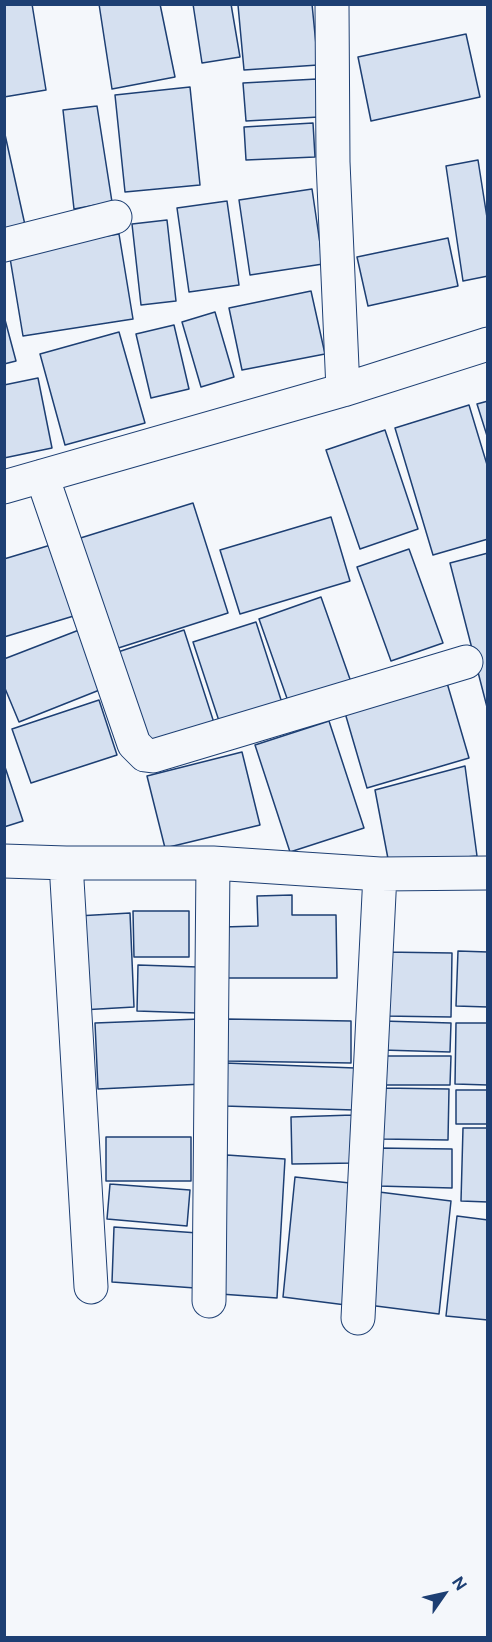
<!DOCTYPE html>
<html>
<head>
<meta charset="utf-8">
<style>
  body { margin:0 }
  #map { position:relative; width:492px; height:1642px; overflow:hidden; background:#f4f7fb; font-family:"Public Sans",sans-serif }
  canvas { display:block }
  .frame { position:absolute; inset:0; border:6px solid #1d3f73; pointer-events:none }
  .north { position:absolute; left:414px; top:1564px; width:60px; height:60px; -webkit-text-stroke:4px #f4f7fb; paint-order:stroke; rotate:56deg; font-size:16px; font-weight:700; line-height:24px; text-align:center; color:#1d3f73 }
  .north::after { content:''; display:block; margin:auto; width:21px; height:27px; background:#1d3f73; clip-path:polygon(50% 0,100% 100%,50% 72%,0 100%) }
</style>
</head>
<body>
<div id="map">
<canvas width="492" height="1642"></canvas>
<div class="frame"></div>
<div class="north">N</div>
</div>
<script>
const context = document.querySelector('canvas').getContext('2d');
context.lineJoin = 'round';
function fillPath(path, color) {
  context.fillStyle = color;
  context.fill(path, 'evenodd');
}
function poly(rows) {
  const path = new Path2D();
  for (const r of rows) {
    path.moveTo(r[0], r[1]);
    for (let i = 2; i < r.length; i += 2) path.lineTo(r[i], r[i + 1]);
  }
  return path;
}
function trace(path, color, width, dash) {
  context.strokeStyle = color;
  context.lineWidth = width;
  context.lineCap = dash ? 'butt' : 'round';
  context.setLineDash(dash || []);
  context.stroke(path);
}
const building = poly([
  [4,4,32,4,46,90,4,97,4,4],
  [99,4,160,4,175,77,112,89,99,4],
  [193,4,231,4,240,57,202,63,193,4],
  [312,4,318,65,244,70,238,5,312,4],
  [466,34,480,97,371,121,358,57,466,34],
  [317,79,319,117,246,121,243,83,317,79],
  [190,87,200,185,125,192,115,95,190,87],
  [97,106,112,202,74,209,63,110,97,106],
  [313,123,315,157,246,160,244,127,313,123],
  [4,130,25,225,4,231,4,130],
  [478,160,488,224,488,276,463,281,446,166,478,160],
  [312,189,323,264,250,275,239,200,312,189],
  [227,201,239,285,189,292,177,208,227,201],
  [167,220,176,301,141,305,132,224,167,220],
  [119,234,133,319,23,336,9,252,119,234],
  [448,238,458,286,368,306,357,257,448,238],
  [311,291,325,354,242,370,229,308,311,291],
  [215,312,234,377,201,387,182,322,215,312],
  [4,316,16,361,4,364,4,316],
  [174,325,189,389,151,398,136,334,174,325],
  [119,332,145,423,65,445,40,354,119,332],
  [38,378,52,448,4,458,4,385,38,378],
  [488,401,488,439,477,404,488,401],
  [469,405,488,468,488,539,433,555,395,428,469,405],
  [385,430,418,529,360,549,326,450,385,430],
  [193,503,228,613,109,651,74,540,193,503],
  [331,517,350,581,240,614,220,550,331,517],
  [54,544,77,615,4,637,4,559,54,544],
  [409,549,443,643,391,661,357,567,409,549],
  [488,553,488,711,450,563,488,553],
  [321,597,351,682,289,704,259,619,321,597],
  [256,622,283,706,221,727,193,642,256,622],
  [79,630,102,689,19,722,4,686,4,659,79,630],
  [184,630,216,729,144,752,112,654,184,630],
  [445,676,469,758,367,788,343,706,445,676],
  [99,700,117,755,31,783,12,729,99,700],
  [329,721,364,828,290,852,255,745,329,721],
  [242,752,260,825,165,848,147,776,242,752],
  [4,764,23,821,4,827,4,764],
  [465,766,477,856,389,864,375,790,465,766],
  [292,895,292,915,336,915,337,978,223,978,223,927,258,926,257,896,292,895],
  [133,911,189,911,189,957,134,957,133,911],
  [130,913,134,1007,81,1010,77,916,130,913],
  [458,951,488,952,488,1007,456,1006,458,951],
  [384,952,452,953,451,1017,383,1016,384,952],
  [138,965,198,967,197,1013,137,1011,138,965],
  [200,1019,203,1084,98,1089,95,1023,200,1019],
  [226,1019,351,1021,351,1063,226,1061,226,1019],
  [382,1021,451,1023,450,1052,382,1050,382,1021],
  [456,1023,488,1023,488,1085,455,1084,456,1023],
  [380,1056,451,1056,450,1085,380,1085,380,1056],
  [225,1063,355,1068,354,1110,224,1106,225,1063],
  [382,1088,449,1089,448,1140,381,1139,382,1088],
  [456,1090,488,1090,488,1124,456,1124,456,1090],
  [353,1115,355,1163,292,1164,291,1117,353,1115],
  [463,1128,488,1128,488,1202,461,1201,463,1128],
  [106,1137,191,1137,191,1181,106,1181,106,1137],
  [378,1148,452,1149,452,1188,378,1186,378,1148],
  [227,1155,285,1159,277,1298,220,1294,227,1155],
  [295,1177,359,1184,346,1305,283,1297,295,1177],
  [110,1184,190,1190,187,1226,107,1219,110,1184],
  [379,1192,451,1201,439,1314,368,1305,379,1192],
  [457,1216,488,1220,488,1320,446,1316,457,1216],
  [114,1227,198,1233,195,1288,112,1282,114,1227]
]);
fillPath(building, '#d5e0f0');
trace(building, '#1d3f73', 1.5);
const minor = poly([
  [332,4,333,162,343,390],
  [4,245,115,217],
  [42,476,134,744,145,755,153,756,466,662],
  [4,487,343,390,488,344],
  [4,861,66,863,213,863,380,874,488,873],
  [66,863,91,1287],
  [209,1301,213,863],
  [358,1318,380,874]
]);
trace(minor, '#1d3f73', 35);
trace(minor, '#f4f7fb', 33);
</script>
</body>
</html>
